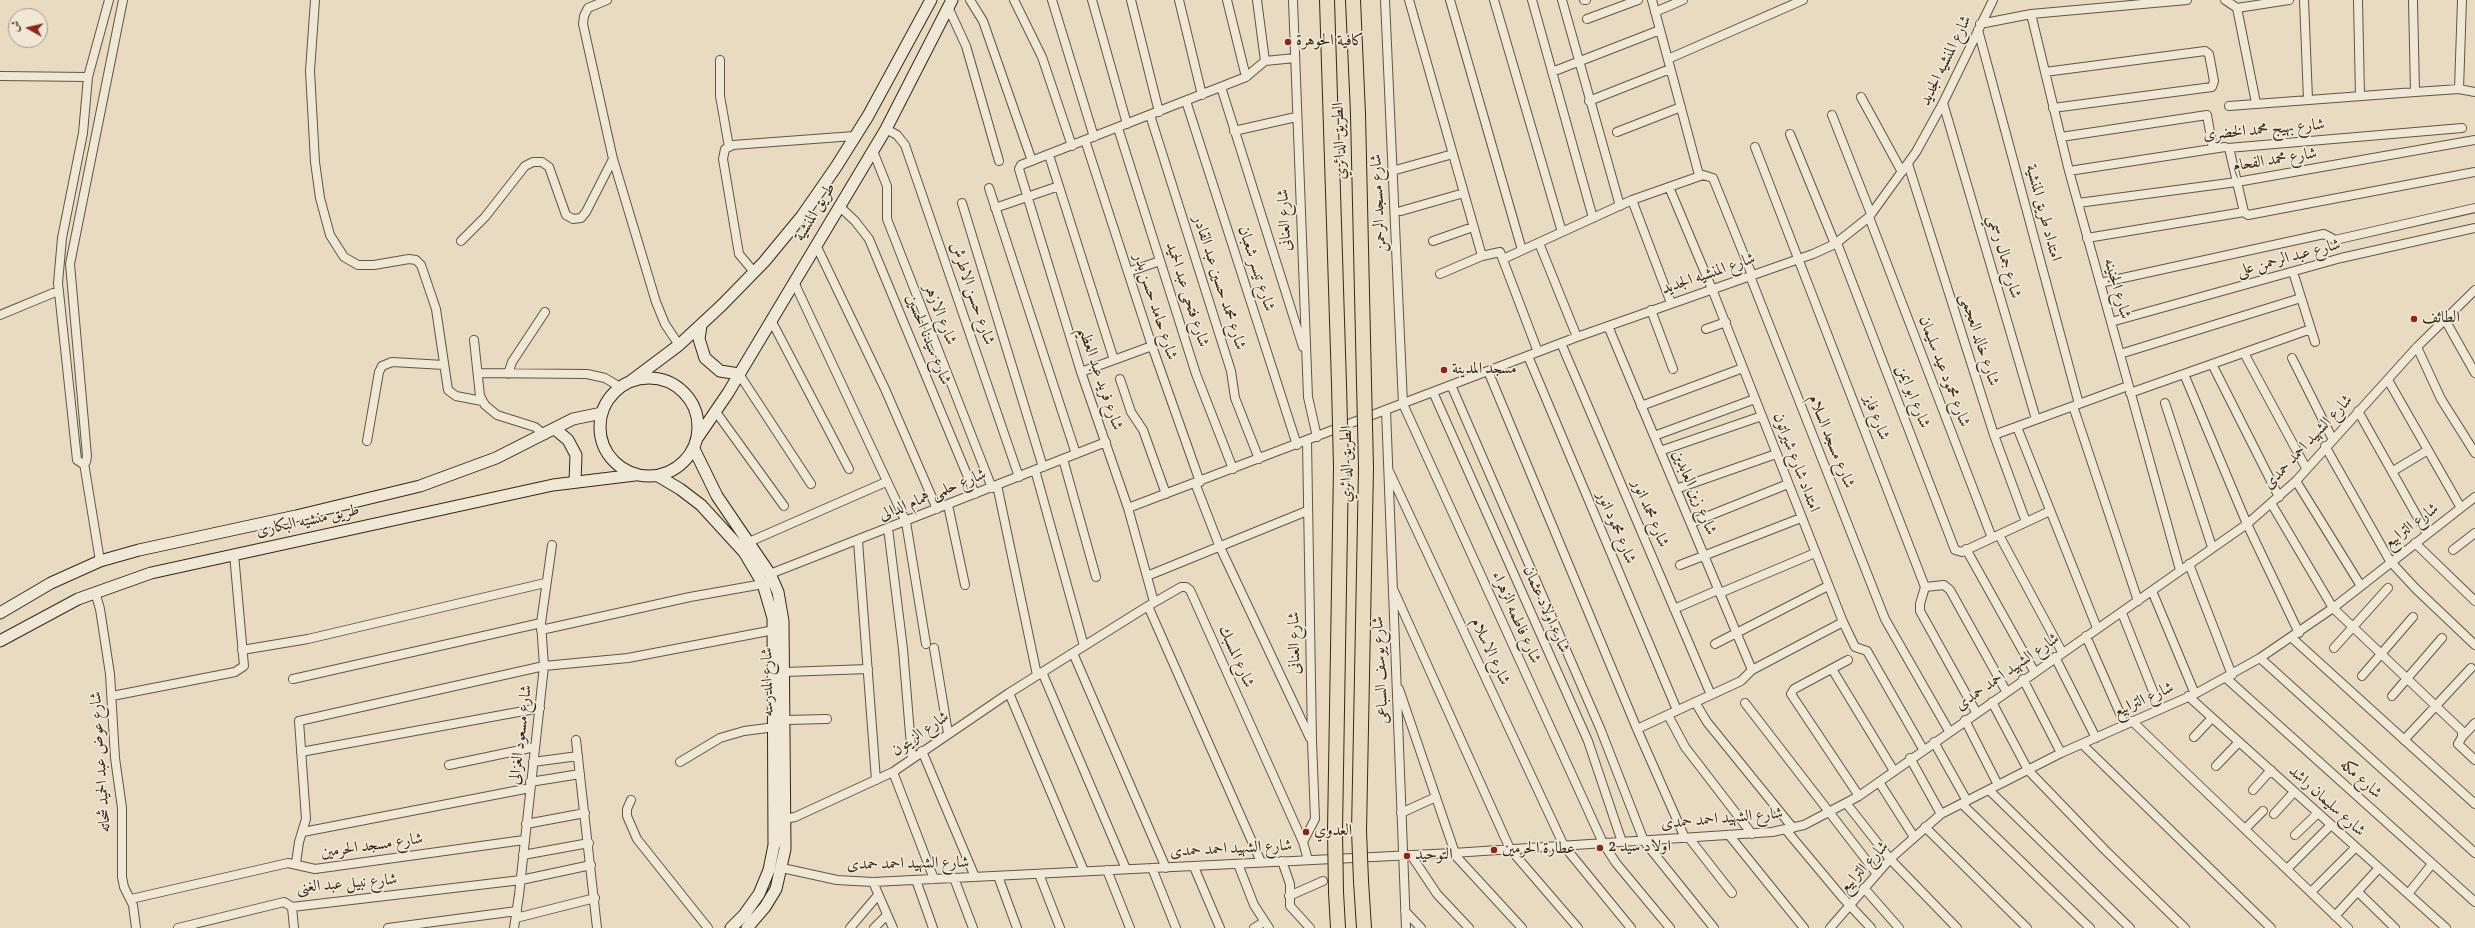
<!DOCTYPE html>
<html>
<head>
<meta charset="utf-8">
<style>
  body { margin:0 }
  #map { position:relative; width:2475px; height:928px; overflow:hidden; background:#e8dbc2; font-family:Vollkorn,Amiri,serif }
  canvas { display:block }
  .north { position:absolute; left:8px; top:8px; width:40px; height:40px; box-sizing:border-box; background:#f0e8d7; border:1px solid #a59b8a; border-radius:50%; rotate:278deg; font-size:11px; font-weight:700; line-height:16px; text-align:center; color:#352816 }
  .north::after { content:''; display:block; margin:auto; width:14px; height:18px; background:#8f2418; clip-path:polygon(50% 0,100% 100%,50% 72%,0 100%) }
</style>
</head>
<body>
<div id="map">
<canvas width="2475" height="928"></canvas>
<div class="north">ش</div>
</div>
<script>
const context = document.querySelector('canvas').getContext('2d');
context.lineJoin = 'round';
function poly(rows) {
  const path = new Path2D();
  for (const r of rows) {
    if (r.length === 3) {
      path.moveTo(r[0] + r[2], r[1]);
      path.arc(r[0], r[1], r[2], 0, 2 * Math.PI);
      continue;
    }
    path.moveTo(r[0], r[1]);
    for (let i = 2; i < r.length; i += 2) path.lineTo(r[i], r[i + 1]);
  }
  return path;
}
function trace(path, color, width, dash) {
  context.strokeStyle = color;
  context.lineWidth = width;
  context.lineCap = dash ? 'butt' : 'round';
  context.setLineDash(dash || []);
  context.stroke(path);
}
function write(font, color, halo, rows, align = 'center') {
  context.font = font + ' Vollkorn,Amiri,serif';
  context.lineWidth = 3.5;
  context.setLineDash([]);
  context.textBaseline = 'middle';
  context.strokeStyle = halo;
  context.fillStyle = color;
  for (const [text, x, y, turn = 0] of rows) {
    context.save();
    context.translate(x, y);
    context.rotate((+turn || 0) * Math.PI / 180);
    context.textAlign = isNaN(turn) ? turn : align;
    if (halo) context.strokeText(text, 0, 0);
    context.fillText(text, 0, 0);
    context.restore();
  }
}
const street = poly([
  [109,0,88,77,83,133,62,238,58,283,77,460,83,464,86,462,87,456,70,264,123,0],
  [315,0,310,71,315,162,320,198,330,235,344,257,358,265,374,265,409,259,416,260,421,265,436,309,448,390,456,396,482,401],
  [607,0,588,8,584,16,583,24,613,159,656,302,665,324,679,345],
  [970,0,983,21,1032,161],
  [1014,0,1042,57,1072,146],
  [1052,0,1094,137],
  [1092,0,1127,124],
  [1131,0,1159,112],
  [1179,0,1202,95],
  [1227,0,1246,77],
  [1257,0,1265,61],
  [1293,0,1308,397,1317,437],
  [1385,0,1403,404,1603,843,1616,863,1670,928],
  [1409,0,1482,256],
  [1450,0,1522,250],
  [1494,0,1562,232],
  [1532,0,1593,218],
  [1562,0,1620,206],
  [1584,0,1586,0],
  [1652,0,1699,175],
  [2225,0,2237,8,2289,0],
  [2304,0,2308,99],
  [2358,0,2360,96],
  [2413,0,2415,92],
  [948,7,966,46,999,161],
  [2237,8,2256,103],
  [1655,12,1683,0],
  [2031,14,2069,171,2180,570],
  [1587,19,1638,0],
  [1980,24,2031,14,2187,0],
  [1978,30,2079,404],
  [1668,59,1803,0],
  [720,60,720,96,729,147],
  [1552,72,1660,30],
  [2045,72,2205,51,2209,54,2214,81,2212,87,2053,108],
  [0,76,88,77],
  [1221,87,1303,347],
  [2459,89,2462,0],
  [1861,97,1902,172],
  [1186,101,1297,445],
  [1589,101,1670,69],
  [1943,103,2036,419],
  [2229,106,2415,92,2459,89,2475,92],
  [1150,115,1231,371,1235,398,1259,459],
  [1832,115,1871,214],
  [1118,128,1196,374,1233,469],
  [886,129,897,135,905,145,1019,477],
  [1234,131,1296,117],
  [1617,132,1681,107],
  [1790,134,1835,244],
  [2061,137,2207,115,2213,149],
  [1085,140,1152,346,1200,482],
  [1755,147,1925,587],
  [2229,148,2244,212],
  [873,151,887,186,887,219,992,488],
  [1049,155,1114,360],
  [1908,164,1994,435,2026,522],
  [1392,171,1453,154],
  [2069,171,2225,147,2228,148,2462,128],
  [1669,187,1712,289,1843,622,1855,647,1867,651,1923,749],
  [989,188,1076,454],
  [1632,200,1671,303],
  [962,203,1043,467],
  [2078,203,2237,182,2475,140],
  [839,206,855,221,869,239,975,494],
  [995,208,1059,186],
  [1401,211,1464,193],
  [2244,212,2248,215,2475,172],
  [1869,217,1992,538],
  [2087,238,2244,212],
  [461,241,485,217,525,166,533,162,542,162,549,167,566,215,573,219,581,218,586,212,613,159],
  [1433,241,1473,227],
  [1539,243,1577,337],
  [1837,243,1955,550,1962,552,2050,511],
  [816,245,885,389,937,509],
  [1503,259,1632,200,1703,175,1713,178,1752,275],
  [754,272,739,254,723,159,725,149,733,145,854,136],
  [1128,272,1160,261],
  [2293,272,2315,342],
  [1440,274,1482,256,1500,252,1538,352],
  [1750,276,1885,619,1949,731],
  [794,282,906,522,926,644],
  [2100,283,2324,234,2335,240,2475,208],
  [1651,310,1673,369],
  [0,315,58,291],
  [2444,318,2475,373],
  [771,320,849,469],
  [2111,322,2341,258,2475,228],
  [1608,326,1752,670],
  [1706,329,1726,322],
  [474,340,480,396,485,405,497,415,535,427,545,435],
  [1561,343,1711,695],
  [2417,347,2441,399,2475,453],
  [2244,353,2306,468],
  [2120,354,2301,298],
  [1528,356,1677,710],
  [2292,358,2332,438],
  [2212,364,2279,497],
  [1488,371,1637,729,1685,838],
  [1081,372,1152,346],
  [478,373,587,374,605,378,620,387],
  [508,374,512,362,545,312],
  [739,374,811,484],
  [2184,374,2247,524,2299,633],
  [1120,379,1131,412,1143,430,1166,494],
  [2388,380,2461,508],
  [1451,385,1600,728,1644,841,1714,928],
  [1433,392,1588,741,1622,842],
  [2130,393,2311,329],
  [2165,403,2212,547],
  [1641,406,1743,368],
  [2073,406,2138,601],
  [1386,410,1406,928],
  [2358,411,2427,534],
  [716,412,784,506],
  [2017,427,2097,628],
  [1994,435,2128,386],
  [1654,436,1755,399],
  [367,441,379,372,382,366,392,362,444,365],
  [2325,446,2390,561,2416,589,2475,645],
  [1660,451,1762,416],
  [1063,459,1096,577],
  [84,463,100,561],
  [1035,470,1084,646],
  [1389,471,1564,846,1631,928],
  [2393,471,2428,450],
  [2296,481,2361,586],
  [1195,483,1219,545,1310,738],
  [997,485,1037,675],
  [1676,489,1776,454],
  [2271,503,2333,608,2462,731,2462,737,2458,744,2475,760],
  [948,505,965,585],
  [1128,508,1577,337,1813,254,1835,244,1869,217,1916,152,1943,103,1993,0],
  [1691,523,1788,484],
  [888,528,903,649,912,758],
  [1999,535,2062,652],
  [858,541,876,780],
  [749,542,886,482],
  [2415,543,2475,601],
  [1966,549,2034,671],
  [2453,550,2475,533],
  [2189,564,2232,675],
  [1680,565,1801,518],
  [770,574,1106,442],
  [1147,576,1307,511],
  [1925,587,1944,585,1950,590,2006,691],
  [1925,587,1920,604,1920,611,1976,712],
  [1394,591,1510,849,1578,928],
  [2152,591,2195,694],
  [95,592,100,609,110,674,115,758,122,808,122,877,124,887,133,905,136,928],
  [1720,593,1815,553],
  [1154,602,1128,508,1081,372,1019,169,1021,165,1246,77,1265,61,1295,58],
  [1148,606,1261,862],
  [1674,609,1718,590],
  [2122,613,2160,709],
  [541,630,690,597,763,584],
  [2086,636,2125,725],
  [2292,638,2475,804],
  [1715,644,1828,586],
  [934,648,948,733],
  [2334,648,2388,588],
  [242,650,308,639,545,583],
  [1073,653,1166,868],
  [2055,657,2096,738],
  [2260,658,2475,853],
  [1848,660,1794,689,1791,694,1859,796],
  [1832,669,1894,771],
  [785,672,868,669],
  [1042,672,1126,869],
  [2362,676,2413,617],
  [2226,678,2475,902],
  [293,679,541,623],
  [2023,679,2061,753],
  [1399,689,1455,853],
  [1009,693,1084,871],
  [112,696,235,672,244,666,234,554],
  [2188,696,2446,928],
  [2392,696,2442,638],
  [1695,702,1707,722,1793,828],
  [1992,702,2028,770,2105,850,2185,928],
  [1745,703,1877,874],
  [1668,715,1685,747,1752,834],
  [786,720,827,719],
  [1965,720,1998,785],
  [2132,721,2348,928],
  [1637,729,1741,681,1752,670,1843,622],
  [2194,737,2212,718],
  [2462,737,2475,723],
  [576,740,597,928],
  [2404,740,2471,668],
  [1934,742,1967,801],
  [2082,744,2271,928],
  [922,751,975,877],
  [301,752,540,708],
  [1910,758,1941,814],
  [533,762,578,756],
  [680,762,720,738,744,731,775,727],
  [449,765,535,747],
  [2216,766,2239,742],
  [893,772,934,879],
  [530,782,580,774],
  [1879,782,1914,837],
  [1989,790,2130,928],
  [2253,790,2271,770],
  [631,800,627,809,627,816,637,839,708,928],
  [1846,803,1890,859,1957,928],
  [1962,804,2090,928],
  [1401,813,1436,797],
  [2274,814,2294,792],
  [779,820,795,817,893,772,1009,693,1148,606,1181,587,1186,587,1190,590,1303,842,1308,860],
  [526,824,585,813],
  [1925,827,2027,928],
  [2245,829,2263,811],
  [1786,830,1842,897,1871,928],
  [303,832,530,788],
  [1729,835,1804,928],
  [2295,835,2318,813],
  [1689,838,1732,893],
  [1303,842,1315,819,1312,741,1307,441],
  [1453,853,1522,928],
  [523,855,589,843],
  [1411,855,1437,894,1469,928],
  [1282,861,1290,884,1290,906,1310,928],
  [296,863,299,842,306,819,299,721,544,666,628,658,774,630],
  [1238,864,1254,905,1269,928],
  [1194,867,1220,928],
  [782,868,837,880,873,882,1453,853,1772,832,1804,825,1859,796,2247,524,2296,481,2417,347,2475,290],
  [1152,868,1176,928],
  [2287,869,2331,825],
  [1107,870,1130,928],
  [1039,874,1060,928],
  [998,876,1017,928],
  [954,878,973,928],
  [916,880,933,928],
  [873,882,893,928],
  [1864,888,1899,928],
  [2311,892,2356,847],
  [2358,892,2395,928],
  [2408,894,2432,864],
  [1289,896,1323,881],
  [131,899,288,863,315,869,524,840],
  [292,907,294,928],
  [1405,911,1421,928],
  [2335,916,2379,868],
  [516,918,595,898],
  [178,928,284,902,292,907,521,880,591,865],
  [388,928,517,911],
  [514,928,519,895,544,666,541,623,552,545],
  [850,928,878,895],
  [874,928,887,915],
  [1254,928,1264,922],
  [1830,928,1890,859,1941,814,2061,753,2195,694,2260,658,2333,608,2475,497]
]);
const secondary = poly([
  [701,326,699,339,705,358,720,371,739,374],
  [649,427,49],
  [631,381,679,345,722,305,764,262,802,216,836,167,868,116,931,0],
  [555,429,568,440,576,455,575,481],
  [698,437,728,393,886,129,952,0],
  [694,449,717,496,770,574,778,592,783,621,785,849,776,889,765,907,747,928],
  [658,476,680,489,701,505,744,552,763,584,773,618,774,845,769,870,759,894,744,915,731,928],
  [0,613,51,583,100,561,139,550,296,516,420,486,496,458,573,419,602,413],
  [0,641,78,599,151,573,553,485,635,475]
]);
const highway = poly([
  [1327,0,1339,384],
  [1353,0,1358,114,1364,382],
  [1335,831,1341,467],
  [1359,831,1366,468],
  [1361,881,1364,928],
  [1336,892,1338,928]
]);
trace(street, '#625541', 10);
trace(secondary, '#352816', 13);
trace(highway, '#352816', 16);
trace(street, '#f0e8d7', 8);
trace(secondary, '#f0e8d7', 11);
trace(highway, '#e8dbc2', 14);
const highwayBridge = poly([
  [1364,382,1366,468],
  [1339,384,1341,467],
  [1335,831,1336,892],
  [1359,831,1361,881]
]);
trace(highwayBridge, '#352816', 16, []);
trace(highwayBridge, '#e8dbc2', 14);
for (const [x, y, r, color] of [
  [1288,42,4,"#8f2418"],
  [2414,319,4,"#8f2418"],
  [1444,370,4,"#8f2418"],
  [1306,832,4,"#8f2418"],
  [1600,848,4,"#8f2418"],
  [1494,850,4,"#8f2418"],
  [1407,856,4,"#8f2418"]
]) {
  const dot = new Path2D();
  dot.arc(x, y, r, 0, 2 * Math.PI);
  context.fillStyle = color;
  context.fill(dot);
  trace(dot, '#f0e8d7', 1.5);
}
write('16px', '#352816', '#f0e8d7', [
  ["كافية الحوهرة",1296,42],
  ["الطائف",2422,319],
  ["مسجد المدينة",1452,370],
  ["العدوي",1314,832],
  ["اولاد سيد 2",1608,848],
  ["عطارة الحرمين",1502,850],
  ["التوحيد",1415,856]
], 'left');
write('16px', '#352816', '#f0e8d7', [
  ["شارع المنشيه الجديد",1947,61,-64],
  ["شارع بهيج محمد الخضرى",2264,131,-5],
  ["الطريق الدائري",1341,141,-92],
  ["شارع محمد الفحام",2275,161,-9],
  ["شارع مسجد الرحمن",1380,203,-93],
  ["طريق المنشية",816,213,-59],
  ["امتداد طريق المنشية",2042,213,75],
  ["شارع العنانى",1286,220,-93],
  ["شارع جمال رسمي",2003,257,74],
  ["شارع عبد الرحمن على",2289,259,-15],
  ["شارع تيسر شعبان",1255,269,72],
  ["شارع المنشيه الجديد",1709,275,-19],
  ["شارع محمد حسين عبد القادر",1218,283,72],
  ["شارع الجنينه",2116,289,74],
  ["شارع حسن الاطرش",971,294,71],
  ["شارع فتحى عبد الحميد",1186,295,72],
  ["شارع حامد حسن بدر",1154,307,72],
  ["شارع الازهر",939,315,69],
  ["شارع سيدنا الحسين",927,340,68],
  ["شارع خالد العجمى",1978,340,72],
  ["شارع محمود عيد سليمان",1943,372,69],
  ["شارع فريد عبد العظيم",1099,379,71],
  ["شارع ابو ايمن",1912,397,69],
  ["شارع فايز",1875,418,69],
  ["شارع مسجد السلام",1830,442,68],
  ["شارع الشهيد احمد حمدى",2309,443,-47],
  ["امتداد شارع شيراتون",1795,463,69],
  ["الطريق الدائري",1348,464,-90],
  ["شارع زين العابدين",1693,493,67],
  ["شارع حلمى همام الدالى",933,496,-22],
  ["شارع محمد انور",1649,514,67],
  ["طريق منشيه البكارى",308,522,-12],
  ["شارع الترابيع",2412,527,-37],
  ["شارع محمود انور",1615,528,67],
  ["شارع اولاد عثمان",1545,610,66],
  ["شارع فاطمه الزهراء",1515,618,66],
  ["شارع العنانى",1296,643,-91],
  ["شارع الاسلام",1489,652,65],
  ["شارع المسبك",1235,657,66],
  ["شارع يوسف السباعى",1382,670,-93],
  ["شارع الشهيد احمد حمدى",2008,673,-35],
  ["شارع المدرسه",769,682,-91],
  ["شارع الترابيع",2144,701,-24],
  ["شارع مسعود الغزالى",522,735,-83],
  ["شارع الزيتون",921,735,-35],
  ["شارع عوض عبد الحميد شحاته",102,762,-94],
  ["شارع مكه",2360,780,42],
  ["شارع سليمان راشد",2326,802,42],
  ["شارع الشهيد احمد حمدى",1722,820,-5],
  ["شارع مسجد الحرمين",372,847,-8],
  ["شارع الشهيد احمد حمدى",1231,850,-3],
  ["شارع الشهيد احمد حمدى",908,865,-1],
  ["شارع الترابيع",1865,868,-47],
  ["شارع نبيل عبد الغنى",347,885,-5]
]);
</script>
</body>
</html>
